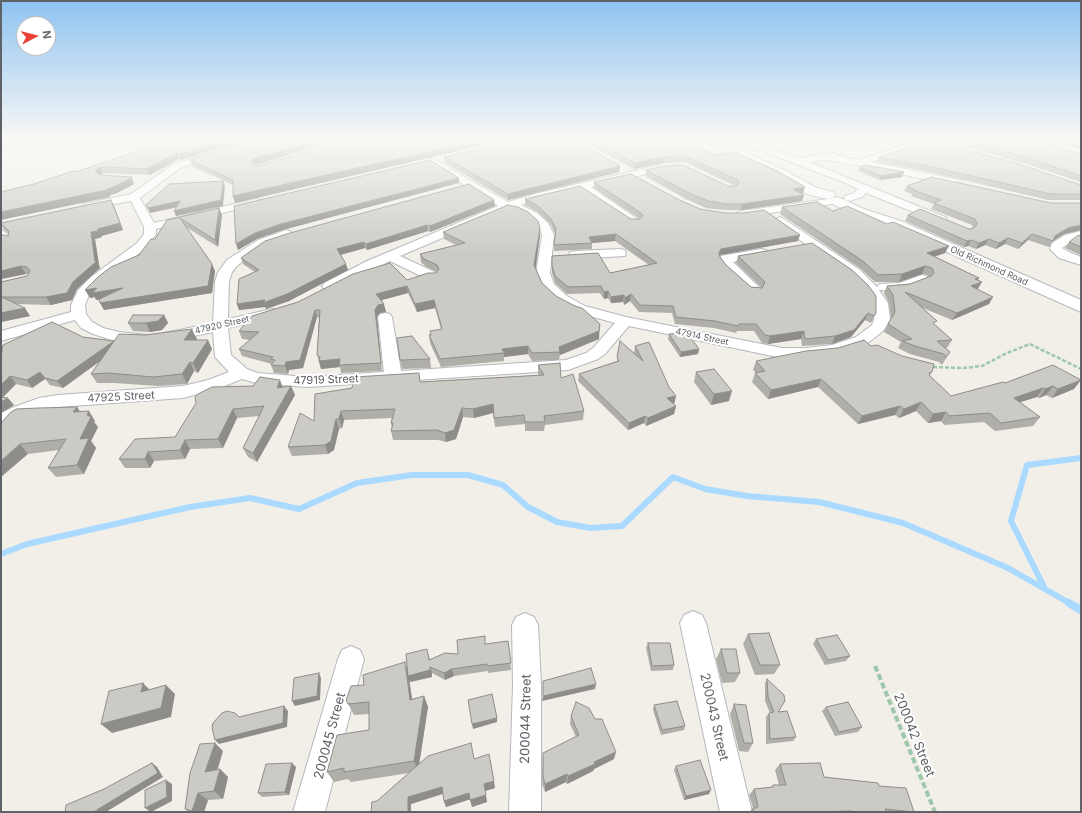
<!DOCTYPE html>
<html>
<head>
<meta charset="utf-8">
<style>
  body { margin:0 }
  #map { position:relative; width:1082px; height:813px; overflow:hidden; background:#f1efe8; font-family:Inter,sans-serif }
  canvas { display:block }
  .frame { position:absolute; inset:0; border:2px solid #5f6368; pointer-events:none }
  .north { position:absolute; left:16px; top:16px; width:40px; height:40px; box-sizing:border-box; background:#fff; border:1px solid #bfc1c3; border-radius:50%; rotate:83deg; font-size:11px; font-weight:700; line-height:16px; text-align:center; color:#5f6368 }
  .north::after { content:''; display:block; margin:auto; width:14px; height:18px; background:#ea4335; clip-path:polygon(50% 0,100% 100%,50% 72%,0 100%) }
</style>
</head>
<body>
<div id="map">
<canvas width="1082" height="813"></canvas>
<div class="frame"></div>
<div class="north">N</div>
</div>
<script>
const context = document.querySelector('canvas').getContext('2d');
context.lineJoin = 'round';
function poly(rows) {
  const path = new Path2D();
  for (const r of rows) {
    path.moveTo(r[0], r[1]);
    for (let i = 2; i < r.length; i += 2) path.lineTo(r[i], r[i + 1]);
  }
  return path;
}
function trace(path, color, width, dash) {
  context.strokeStyle = color;
  context.lineWidth = width;
  context.lineCap = dash ? 'butt' : 'round';
  context.setLineDash(dash || []);
  context.stroke(path);
}
function fillPath(path, color) {
  context.fillStyle = color;
  context.fill(path, 'evenodd');
}
function write(font, color, halo, rows, align = 'center') {
  context.font = font + ' Inter,sans-serif';
  context.lineWidth = 4;
  context.setLineDash([]);
  context.textBaseline = 'middle';
  context.strokeStyle = halo;
  context.fillStyle = color;
  for (const [text, x, y, turn = 0] of rows) {
    context.save();
    context.translate(x, y);
    context.rotate((+turn || 0) * Math.PI / 180);
    context.textAlign = isNaN(turn) ? turn : align;
    if (halo) context.strokeText(text, 0, 0);
    context.fillText(text, 0, 0);
    context.restore();
  }
}
trace(poly([
  [1,554,27,544,190,507,250,498,299,509,357,483,412,475,468,475,503,485,528,507,557,522,591,528,622,526,673,477,705,489,747,496,819,502,903,523,1008,568,1071,604],
  [1045,589,1011,521,1027,465,1081,458]
]), '#aadaff', 6);
trace(poly([
  [1069,603,1081,610]
]), '#aadaff', 8);
fillPath(poly([
  [1,140,25,140,22,143,1,149,1,140]
]), '#aadaff');
const lane = poly([
  [851,140,856,140,850,144,842,153,826,158,824,157,838,151,846,142,851,140],
  [1,229,12,239,12,241,8,241,1,234,1,229]
]);
const street = poly([
  [251,140,265,140,263,142,180,168,140,198,154,223,256,199,260,200,262,202,260,204,156,229,156,234,145,249,101,283,89,295,85,305,86,314,92,322,103,328,119,332,147,335,149,338,147,341,141,343,112,340,93,334,81,328,75,320,1,341,1,331,71,312,71,305,78,290,91,277,137,243,144,234,144,227,131,201,88,209,82,206,84,204,131,194,174,164,251,140],
  [320,140,328,140,332,145,324,151,309,157,303,157,301,155,303,153,322,144,320,140],
  [736,140,749,140,802,159,818,154,834,155,859,160,918,140,930,140,929,142,871,162,955,179,960,182,955,185,834,161,819,160,811,163,945,217,947,219,945,221,941,223,866,193,862,197,849,201,845,200,844,198,845,196,854,193,858,189,846,183,738,142,736,140],
  [1046,140,1056,140,1064,148,1062,150,1056,150,1046,140],
  [432,158,508,202,539,193,669,163,672,164,674,166,672,168,591,187,639,220,641,222,639,224,631,224,580,190,521,205,537,213,548,223,554,235,550,273,554,284,567,296,585,306,626,317,782,348,806,348,832,345,856,337,872,325,874,320,874,303,866,291,850,276,776,223,774,221,776,219,780,217,784,219,860,270,877,287,879,284,899,283,922,275,927,276,929,279,927,282,901,291,879,290,888,303,890,320,883,331,868,343,834,355,806,358,782,358,629,326,605,354,598,359,568,370,308,387,256,383,242,379,220,388,183,398,58,407,42,409,1,427,1,413,14,407,39,398,58,395,183,386,208,380,229,372,215,357,213,332,170,341,164,339,162,336,164,333,213,323,215,282,218,272,227,260,258,240,286,230,290,231,292,234,290,237,266,246,250,256,237,266,232,272,229,282,228,319,272,309,277,310,279,313,277,316,228,328,231,355,247,369,258,373,308,377,384,372,378,317,380,314,385,313,390,314,392,317,401,371,566,360,586,353,593,348,615,323,575,312,557,302,543,289,536,273,542,235,539,227,529,217,519,212,508,210,400,256,437,273,439,276,437,279,427,279,390,261,334,289,329,290,324,289,322,286,324,283,367,261,498,206,429,163,427,161,429,159,432,158],
  [835,198,839,199,841,201,839,203,742,217,738,216,736,214,738,212,742,211,835,198],
  [1081,231,1081,239,1073,241,1062,248,1069,252,1081,257,1081,265,1059,258,1050,249,1052,243,1065,235,1081,231],
  [620,249,625,250,626,253,625,256,575,259,570,258,569,255,570,252,575,251,620,249],
  [761,249,766,250,767,253,766,256,733,262,762,290,760,293,755,294,750,293,726,271,719,259,721,256,726,255,761,249],
  [693,611,702,615,706,623,752,812,720,812,680,623,684,615,693,611],
  [525,613,534,617,538,625,541,685,541,812,509,812,513,685,512,625,516,617,525,613],
  [351,646,360,650,364,659,325,812,293,812,338,659,342,650,351,646]
]);
const secondary = poly([
  [703,140,717,140,784,170,817,188,833,192,835,195,833,198,828,199,807,194,776,176,704,142,703,140],
  [838,197,864,209,901,221,1081,300,1081,312,891,227,854,215,833,204,831,201,833,198,838,197]
]);
trace(lane, '#b5b8bc', 2);
trace(street, '#b5b8bc', 2);
trace(secondary, '#b6babf', 2);
trace(poly([
  [933,367,964,368,982,366,1007,353,1030,344,1081,369]
]), '#9cc7a9', 2.5, [4, 2]);
trace(poly([
  [875,666,935,812]
]), '#9cc7a9', 4, [6, 3]);
fillPath(lane, '#fff');
fillPath(street, '#fff');
fillPath(secondary, '#fff');
fillPath(poly([
  [160,140,247,140,181,160,179,159,150,175,103,173,100,175,134,184,117,193,110,195,110,197,34,184,76,172,148,147,147,144],
  [369,140,505,140,235,203,233,196,233,185,192,166,190,160,320,144,317,146,255,165,257,166],
  [580,140,683,140,803,193,801,194,802,201,741,210,724,210,706,208,686,199,645,176,646,170,728,186,736,186,684,162,663,163,634,169],
  [940,140,1037,140,1081,154,1081,182,1020,162],
  [1047,140,1081,140,1081,150],
  [444,157,620,166,619,172,508,200,445,163],
  [879,157,1081,185,1081,200,1048,200,930,172,877,162],
  [860,167,904,172,902,177,880,180,858,171],
  [594,182,677,199,700,209,798,241,720,255,720,257,726,265,751,287,762,288,736,263,738,256,876,313,871,323,865,320,851,337,832,344,802,346,801,339,768,344,762,343,754,331,737,331,736,333,714,328,675,324,672,313,639,312,630,301,624,305,623,302,611,303,608,298,604,299,600,293,567,294,555,283,552,273,552,266,610,273,649,265,615,241,592,243,592,249,554,251,555,234,551,225,538,212,525,205,525,199,631,219,640,219,594,188],
  [907,186,1051,203,1081,203,1081,230,1064,234,1053,241,1049,247,1028,240,1018,249,1005,244,996,249,985,245,976,249,968,246,964,247,905,221,908,215,969,229,973,228,972,225,931,209,934,204,911,196,912,194,904,191],
  [494,200,495,206,430,232,428,231,367,250,365,248,341,255,348,270,289,301,266,309,265,307,239,310,237,304,255,272,243,264,241,258],
  [114,206,123,230,101,236,102,237,95,239,99,265,100,268,77,289,72,300,51,305,17,304,30,316,1,322,1,282,27,276,28,274,26,274,1,279,1,234,3,235,8,236,8,233,4,230,1,225,1,223],
  [782,207,833,211,945,253,934,257,977,280,978,290,989,304,952,320,923,308,935,325,952,340,947,348,945,348,950,352,942,365,939,362,910,354,898,348,901,342,884,332,891,318,889,303,884,293,887,286,910,284,929,277,928,275,922,274,899,282,875,282,861,269,780,214],
  [219,208,222,215,218,247,186,227,215,271,212,293,104,310,99,300,96,300,95,297,90,298,139,255,155,239,167,220],
  [443,232,540,235,535,268,542,283,599,339,560,355,559,360,532,361,528,354,504,357,504,361,441,367,430,343,429,335,431,335,441,329,435,308,417,312,408,293,382,300,386,312,380,313,377,317,382,371,341,373,340,367,321,369,317,355,319,318,317,317,303,368,289,370,288,374,274,373,271,365,272,364,242,356,239,349,250,340,242,339,239,331,407,280,436,273,437,272,425,266,421,262,420,254,456,245,444,239],
  [1081,235,1081,255,1065,248,1069,242],
  [164,315,168,323,162,330,150,332,133,331,128,323],
  [669,334,699,349,698,354,680,357,668,339],
  [83,337,114,341,197,339,196,340,212,349,198,373,194,371,187,384,158,386,114,383,97,383,91,374,99,362,63,388,50,385,45,379,32,388,16,384,3,397,14,405,1,413,1,356],
  [620,341,634,353,635,346,676,396,674,404,673,404,676,406,674,414,646,426,644,423,628,430,578,381,579,374,617,361],
  [871,346,932,372,930,375,930,376,951,396,1005,383,1053,365,1074,389,1052,398,1046,395,1039,398,1037,397,1020,402,1040,417,1033,426,995,431,984,422,944,425,941,421,928,423,916,411,899,418,895,415,858,424,818,387,768,399,752,382,755,373,756,373,753,370,756,361],
  [430,359,431,368,402,369,400,360],
  [538,365,561,378,584,411,583,420,545,425,544,431,525,431,525,424,495,427,493,413,474,418,463,417,456,439,446,442,438,440,393,440,391,431,392,428,391,423,392,418,344,420,342,428,339,429,334,450,328,454,292,456,288,447,314,421,420,382,539,375,538,374],
  [696,372,729,401,711,405,694,382],
  [253,386,283,387,291,386,295,395,257,462,248,457,243,448,260,416,237,418,223,448,190,449,185,459,154,461,150,468,125,468,119,459,175,437],
  [77,407,80,412,95,421,94,422,98,427,91,441,96,448,84,474,56,477,48,468,59,450,28,454,1,423],
  [748,634,780,665,774,674,755,675,743,644],
  [816,639,850,656,846,661,825,665,813,644],
  [508,641,511,670,488,673,488,671,454,676,445,680,432,673,432,677,410,682,409,679,412,699,424,696,428,707,419,764,474,759,495,788,485,791,487,802,472,807,470,799,446,807,444,801,443,794,411,804,411,812,371,812,377,801,409,773,351,782,348,779,334,782,327,772,369,730,369,714,354,715,346,700,364,685,408,671,429,655,430,660,458,654,486,644],
  [648,643,674,665,673,670,651,671,646,648],
  [721,649,740,673,735,682,722,683,716,659],
  [767,679,778,712,796,737,793,741,766,744,766,717,769,713,770,713,765,701,765,683],
  [734,704,753,743,748,752,739,751,730,714],
  [654,705,685,726,684,730,661,735,653,710],
  [826,707,862,727,858,732,835,736,822,711],
  [571,716,614,759,594,769,593,771,567,784,566,782,545,792,542,784,543,753,576,737,570,724],
  [223,751,218,769,220,769,228,777,223,799,208,800,204,812,189,812,185,809],
  [780,764,824,777,879,786,914,812,749,812,753,808,749,795,754,789,771,787,773,785,779,785,775,770],
  [676,766,709,794,684,800,674,770],
  [296,767,289,795,262,797,258,793]
]), '#afaea9');
fillPath(poly([
  [227,140,247,140,181,160,179,154],
  [316,140,319,140,320,144,317,146,255,165,251,162,253,159],
  [481,140,505,140,235,203,233,196],
  [176,153,179,159,150,175,147,169],
  [663,157,663,163,634,169,635,163],
  [620,166,619,172,508,200,508,194],
  [100,167,103,173,98,178,95,171],
  [904,172,902,177,880,180,881,176],
  [132,177,134,184,117,193,110,195,110,197,1,220,1,212,107,189],
  [459,178,459,183,283,230,257,239,238,250,236,244,255,233,281,224],
  [223,181,225,186,223,206,176,216,174,211],
  [805,187,803,193,791,195,793,189],
  [804,195,802,201,741,210,742,204],
  [111,200,114,206,123,230,101,236,102,237,95,239,99,265,100,268,77,289,72,300,51,305,46,297,91,232,98,229],
  [494,200,495,206,430,232,430,226],
  [180,201,183,206,150,213,148,208],
  [219,208,222,215,218,247,215,240],
  [427,225,428,231,367,250,366,244],
  [1081,225,1081,230,1064,234,1053,241,1055,236,1068,228],
  [540,228,540,235,535,273,534,265],
  [616,234,615,241,592,243,589,237],
  [1032,234,1028,240,1018,249,1022,243],
  [800,235,798,241,720,255,719,253,721,249],
  [1008,238,1005,244,996,249,999,243],
  [989,239,985,245,976,249,979,243],
  [971,240,968,246,964,247,967,241],
  [364,242,365,248,339,255,337,249],
  [949,246,945,253,923,260,927,253],
  [212,264,215,271,212,293,104,310,100,303],
  [346,264,348,270,289,301,266,309,265,307,239,310,237,304],
  [21,266,26,274,1,279,1,271],
  [925,266,922,274,899,282,902,274],
  [979,278,975,285,982,282,977,290,967,294,975,279],
  [407,286,408,293,378,301,376,294],
  [97,288,123,288,127,296,96,300,95,297,90,298,85,290],
  [608,291,608,298,604,299,604,292],
  [631,294,630,301,624,305,625,298],
  [624,295,623,302,611,303,611,297],
  [993,297,989,304,952,320,957,313],
  [434,300,435,308,417,312,415,304],
  [384,304,386,312,380,313,377,317,382,371,381,363,375,310,378,305],
  [25,308,30,316,1,322,1,313],
  [315,310,317,317,303,368,289,370,288,374,285,366,286,362],
  [868,313,865,320,851,337,832,344,835,336],
  [164,315,168,323,162,330,150,332,146,323],
  [600,324,599,339,560,355,559,347],
  [192,329,197,339,189,349,184,340],
  [804,331,801,339,768,344,770,336],
  [208,340,212,349,198,373,193,363],
  [114,341,118,348,63,388,57,381],
  [528,346,528,354,504,357,504,353,502,349],
  [699,349,698,354,680,357,681,352],
  [340,359,339,365,340,367,321,369,319,361],
  [190,362,194,371,187,384,182,374],
  [40,372,45,379,32,388,27,380],
  [10,376,16,384,1,399,1,385],
  [821,379,818,387,768,399,771,390],
  [280,380,283,388,277,388],
  [1081,380,1074,389,1052,398,1058,389],
  [291,386,295,395,257,462,253,453],
  [1053,386,1046,395,1039,398,1045,389],
  [1043,388,1037,397,1008,406,1014,398],
  [732,391,729,401,711,405,714,394],
  [676,396,674,404,666,406,667,398],
  [8,398,14,405,1,413,1,402],
  [921,402,916,411,899,418,904,409],
  [493,404,493,413,474,418,473,409],
  [676,406,674,414,646,426,648,418],
  [900,406,895,415,858,424,862,416],
  [77,407,83,416,73,412],
  [462,408,463,417,456,439,446,442,445,433],
  [233,409,237,418,223,448,218,439],
  [89,411,95,421,94,422,98,427,91,441,96,448,84,474,77,465,80,439,87,415],
  [341,411,344,420,342,428,339,419],
  [946,412,941,421,928,423,933,414],
  [645,416,644,423,628,430,629,423],
  [336,419,339,429,334,450,328,454,325,445],
  [185,440,190,449,185,459,180,450],
  [20,444,28,454,1,477,1,461],
  [148,452,154,461,150,468,145,459],
  [405,662,409,674,430,667,432,673,432,677,410,682,409,679,414,711,410,700],
  [452,669,454,676,445,680,444,673],
  [319,673,321,678,320,700,295,706,292,701],
  [143,683,152,692,141,692],
  [596,684,595,689,542,701,543,696],
  [166,685,175,694,171,717,112,733,101,724],
  [424,696,428,707,418,772,414,761],
  [284,706,288,711,287,727,219,744,215,740],
  [497,718,497,722,473,729,472,724],
  [215,743,223,751,214,779,205,772],
  [616,752,614,759,594,769,593,771,567,784,568,776,594,762],
  [152,763,157,767,163,777,106,812,95,812],
  [292,763,296,767,289,795,285,792],
  [220,769,228,777,223,799,214,791],
  [567,774,566,782,545,792,545,784],
  [166,780,172,784,172,801,151,812,145,808],
  [494,781,495,788,485,791,487,802,472,807,470,800,484,784],
  [442,787,445,793,411,804,411,812,408,812,408,797],
  [711,790,709,794,684,800,686,796],
  [198,793,208,800,204,812,194,812,192,811],
  [469,793,471,799,446,807,444,801]
]), '#8f8d8a');
const building = poly([
  [160,140,227,140,179,154,176,153,147,169,100,167,95,171,100,175,132,177,114,187,107,189,107,190,1,212,1,192,34,184,73,171,76,172,151,146,147,144,160,140],
  [255,140,316,140,253,159,251,162,257,166,323,147,328,144,369,140,481,140,233,196,233,180,190,160,255,140],
  [517,140,574,140,620,166,508,194,444,157,517,140],
  [591,140,683,140,717,155,735,152,777,171,805,187,793,189,804,195,742,204,726,204,708,201,687,192,646,170,664,166,683,165,728,186,736,186,739,183,738,180,685,156,663,157,635,163,591,140],
  [929,140,1016,163,1081,185,1081,194,1051,194,932,167,879,157,929,140],
  [960,140,1037,140,1081,154,1081,176,1023,156,960,140],
  [1065,140,1081,140,1081,145,1065,140],
  [430,160,459,178,281,224,255,233,236,244,234,206,430,160],
  [865,165,904,172,881,176,860,167,865,165],
  [631,174,677,199,700,209,725,213,743,213,764,210,800,235,721,249,719,253,720,257,726,265,751,287,762,288,765,282,738,256,812,243,852,270,868,285,876,296,876,313,874,316,868,313,854,330,835,336,805,339,804,331,770,336,765,335,756,324,739,324,738,326,715,321,676,317,673,306,640,305,631,294,625,298,624,295,611,297,608,291,604,292,601,286,568,287,555,276,552,266,552,256,598,253,610,273,657,263,616,234,589,237,592,243,554,245,556,229,551,219,538,206,525,199,580,186,631,219,640,219,643,216,641,213,594,182,631,174],
  [932,177,1051,203,1081,203,1081,225,1068,228,1055,236,1053,241,1032,234,1022,243,1008,238,999,243,989,239,979,243,971,240,967,241,908,215,920,209,969,229,974,228,977,224,975,219,934,203,941,200,913,190,915,190,907,186,932,177],
  [223,181,221,200,174,211,180,201,148,208,146,205,169,184,223,181],
  [469,184,494,200,430,226,427,225,366,244,364,242,337,249,346,264,287,294,263,303,265,300,237,304,239,279,259,270,241,258,265,241,290,233,469,184],
  [111,200,120,223,98,229,98,231,91,232,95,261,97,261,73,282,67,293,46,297,2,297,25,308,1,313,1,282,27,276,30,271,27,267,21,266,1,271,1,234,3,235,8,236,9,231,1,224,1,223,111,200],
  [817,202,833,211,847,206,887,224,893,222,949,246,927,253,979,278,975,279,982,282,971,286,993,297,957,313,905,292,937,321,933,323,952,340,937,341,950,352,946,357,944,354,915,346,902,341,912,339,888,324,895,312,893,295,887,286,910,284,931,276,934,273,932,268,925,266,902,274,878,275,864,262,782,207,817,202],
  [508,205,518,207,528,212,538,221,540,228,534,265,542,283,556,296,575,306,582,308,600,324,599,331,559,347,560,352,532,353,528,346,502,349,504,353,440,359,429,335,431,335,430,331,442,329,434,300,415,304,407,286,376,294,384,304,378,305,375,310,381,363,339,365,340,359,319,361,320,357,317,355,320,310,315,310,300,360,286,362,285,366,271,365,275,360,271,359,273,357,239,349,259,332,239,331,252,316,298,302,353,274,390,263,407,280,428,273,436,273,439,269,437,265,424,259,420,254,465,243,443,232,508,205],
  [219,208,215,240,180,218,212,264,208,286,100,303,99,299,123,288,92,293,97,288,85,290,98,277,111,267,139,255,151,239,155,239,167,220,219,208],
  [1081,235,1081,247,1069,242,1077,236,1081,235],
  [133,315,164,315,158,321,146,323,128,323,133,315],
  [52,322,83,337,114,341,57,381,45,378,40,372,27,380,10,376,1,385,1,356,3,345,52,322],
  [192,329,184,340,208,340,193,363,190,362,182,374,153,377,108,373,91,374,119,334,145,335,192,329],
  [682,333,689,335,699,349,681,352,669,334,682,333],
  [412,336,430,359,400,360,397,338,412,336],
  [864,340,871,346,877,345,902,356,934,364,932,372,929,373,930,376,951,396,1003,382,1005,383,1053,365,1081,380,1058,389,1053,386,1045,389,1043,388,1014,398,1040,417,1001,423,990,413,949,416,946,412,933,414,921,402,904,409,900,406,862,416,821,379,771,390,755,373,765,371,756,361,806,351,838,348,864,340],
  [620,341,643,361,635,346,649,342,669,387,676,396,667,398,676,406,648,418,645,416,629,423,579,374,619,361,617,357,620,341],
  [560,363,561,378,573,374,584,411,544,416,545,422,525,422,524,415,494,418,493,404,473,409,462,408,454,430,445,433,437,430,391,431,393,423,391,423,395,409,341,411,339,419,336,419,331,441,325,445,288,447,300,413,314,421,315,394,352,388,354,377,419,373,420,382,544,375,538,365,560,363],
  [714,369,732,391,714,394,696,372,714,369],
  [260,377,280,380,277,388,291,386,253,453,243,448,264,406,233,409,218,439,185,440,180,450,148,452,145,459,119,459,135,439,175,437,196,403,195,397,198,394,212,387,253,386,260,377],
  [1,397,8,398,1,402,1,397],
  [77,407,73,412,89,411,87,415,91,417,80,439,89,438,77,465,48,468,66,439,20,444,1,461,1,423,11,412,16,409,38,408,77,407],
  [769,633,780,665,760,665,748,634,769,633],
  [837,635,850,656,828,660,816,639,837,635],
  [485,636,485,644,508,641,511,663,488,666,487,664,452,669,444,673,430,667,430,670,408,676,406,654,427,649,429,660,445,653,458,654,457,640,485,636],
  [648,643,670,643,674,665,652,666,648,643],
  [721,649,736,649,740,673,727,673,721,649],
  [405,662,410,700,424,696,414,761,344,772,344,768,327,772,337,735,369,730,369,702,348,704,346,700,351,686,364,685,363,675,405,662],
  [591,668,596,684,543,696,543,681,591,668],
  [319,673,317,696,292,701,294,678,319,673],
  [767,679,784,695,785,701,778,712,787,711,796,737,770,739,769,713,774,712,768,697,767,679],
  [143,683,141,692,166,685,161,708,101,724,109,691,143,683],
  [492,694,497,718,472,724,468,700,492,694],
  [677,701,685,726,662,730,654,705,677,701],
  [576,702,589,708,595,719,602,719,616,752,594,762,595,764,568,776,567,774,545,784,543,777,543,753,579,735,571,716,576,702],
  [848,702,862,727,839,732,826,707,848,702],
  [734,704,746,705,753,743,744,743,734,704],
  [284,706,283,723,215,740,212,728,213,723,222,713,227,711,235,713,239,717,284,706],
  [215,743,205,772,220,769,214,791,198,793,192,811,185,809,190,773,200,744,215,743],
  [471,743,474,759,489,754,494,781,484,784,486,795,470,800,469,793,444,801,442,787,408,797,408,812,371,812,372,802,377,801,428,756,471,743],
  [700,760,711,790,686,796,676,766,700,760],
  [152,763,158,773,95,811,95,812,65,812,66,805,104,789,152,763],
  [292,763,285,792,258,793,266,764,292,763],
  [820,763,824,777,878,783,879,786,906,788,914,812,885,809,886,812,858,812,850,811,811,812,754,812,753,808,757,808,758,806,754,789,773,787,773,785,786,785,780,764,820,763],
  [166,780,167,797,145,808,145,790,166,780]
]);
fillPath(building, '#cccac5');
trace(building, '#8f8d8a', 1);
const sky = context.createLinearGradient(0, 0, 0, 254);
sky.addColorStop(0, '#8fc3f1');
sky.addColorStop(0.55, '#f9f8f5');
sky.addColorStop(1, '#f9f8f500');
context.fillStyle = sky;
context.fillRect(0, 0, 1082, 254);
write('9px', '#5f6368', '#fff', [
  ["Old Richmond Road",989,266,24],
  ["47920 Street",222,325,-13],
  ["47914 Street",702,337,12]
]);
write('11px', '#5f6368', '#fff', [
  ["47919 Street",326,380,-2],
  ["47925 Street",121,397,-3]
]);
write('13px', '#5f6368', '#fff', [
  ["200043 Street",714,717,77],
  ["200044 Street",526,719,-89],
  ["200042 Street",914,735,68],
  ["200045 Street",330,736,-75]
]);
</script>
</body>
</html>
